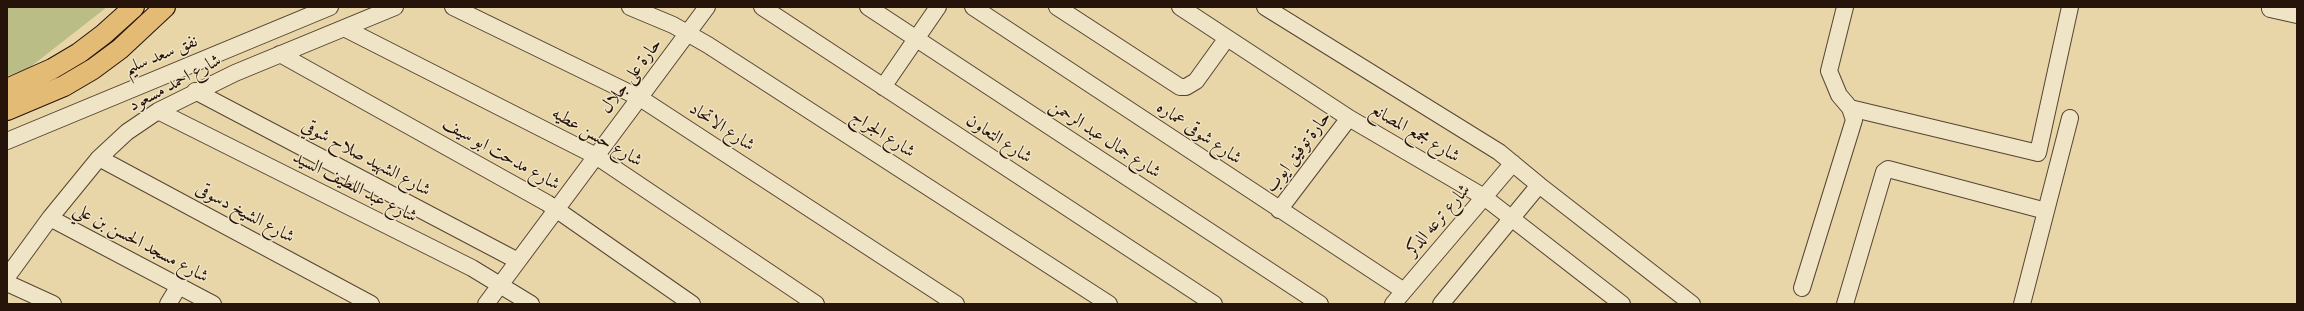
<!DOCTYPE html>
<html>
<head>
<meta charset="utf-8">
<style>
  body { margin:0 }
  #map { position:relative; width:2304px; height:311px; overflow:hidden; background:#e8d6a8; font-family:"EB Garamond",serif }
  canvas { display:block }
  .frame { position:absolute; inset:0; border:8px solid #26140a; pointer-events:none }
</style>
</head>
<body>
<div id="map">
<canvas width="2304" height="311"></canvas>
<div class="frame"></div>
</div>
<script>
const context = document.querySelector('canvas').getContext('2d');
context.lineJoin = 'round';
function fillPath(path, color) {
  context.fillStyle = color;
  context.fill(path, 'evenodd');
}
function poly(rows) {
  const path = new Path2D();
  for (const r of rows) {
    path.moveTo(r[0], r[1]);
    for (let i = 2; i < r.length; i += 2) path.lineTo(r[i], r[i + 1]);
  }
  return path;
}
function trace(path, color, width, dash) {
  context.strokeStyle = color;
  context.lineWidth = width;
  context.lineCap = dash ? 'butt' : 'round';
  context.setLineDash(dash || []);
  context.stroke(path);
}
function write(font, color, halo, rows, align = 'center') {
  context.font = font + ' "EB Garamond",Amiri,serif';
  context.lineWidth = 3;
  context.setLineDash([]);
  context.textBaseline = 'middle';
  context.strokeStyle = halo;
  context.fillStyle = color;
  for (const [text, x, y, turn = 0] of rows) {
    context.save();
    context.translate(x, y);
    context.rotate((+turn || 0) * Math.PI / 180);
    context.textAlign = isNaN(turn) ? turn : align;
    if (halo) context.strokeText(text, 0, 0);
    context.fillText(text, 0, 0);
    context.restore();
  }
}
fillPath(poly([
  [7,7,107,7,29,68,7,76]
]), '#babd85');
const minor = poly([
  [453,7,640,98,956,304],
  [630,7,673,25,708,45,1109,304],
  [762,7,1214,304],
  [868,7,1320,304],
  [973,7,1404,291],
  [1057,7,1180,87,1186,87,1196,81,1227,38],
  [1180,7,1349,118,1484,197,1622,304],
  [1265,7,1499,152,1539,185,1692,304],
  [2270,9,2297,15],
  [344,28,596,156,816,304],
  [280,54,547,203,692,304],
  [883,87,938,7],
  [195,91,518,261],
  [1850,108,2038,153,2070,7],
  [158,111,472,268,531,304],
  [7,141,330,7],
  [99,158,371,304],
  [1279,210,1349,118],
  [50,218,213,304],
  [7,277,50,218,99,158,127,132,158,111,235,73,395,7],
  [7,283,53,304],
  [1802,288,1854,120,1850,108,1839,95,1829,71,1845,7],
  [168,304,179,286],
  [486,304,707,7],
  [1393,304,1513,163],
  [1441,304,1539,185],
  [1845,304,1884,172,1888,169,2046,211],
  [2022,304,2070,118]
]);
const major = poly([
  [7,89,52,69,79,53,104,34,134,7],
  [7,110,64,86,93,69,120,49,165,7]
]);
trace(minor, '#564432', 18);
trace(major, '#26140a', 22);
trace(minor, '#f0e4c6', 16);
trace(major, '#e4bb74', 20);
write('18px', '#26140a', '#f0e4c6', [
  ["نفق سعد سليم",161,55,-22],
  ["حارة على جلال",631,76,-53],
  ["شارع احمد مسعود",175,83,-28],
  ["شارع الاتحاد",722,127,33],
  ["شارع شوقى عماره",1199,133,34],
  ["شارع مجمع المصانع",1415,133,30],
  ["شارع الجراج",883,134,33],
  ["شارع حسن عطيه",597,137,30],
  ["شارع التعاون",999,139,33],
  ["شارع جمال عبد الرحمن",1105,139,33],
  ["حارة توفيق ايوب",1298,152,-53],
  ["شارع مدحت ابو سيف",501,154,29],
  ["شارع الشهيد صلاح شوقي",366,158,28],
  ["شارع عبد اللطيف السيد",355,187,27],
  ["شارع الشيخ دسوقى",245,213,28],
  ["شارع ترعه الدكر",1438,220,-49],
  ["شارع مسجد الحسن بن علي",141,243,28]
]);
</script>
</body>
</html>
